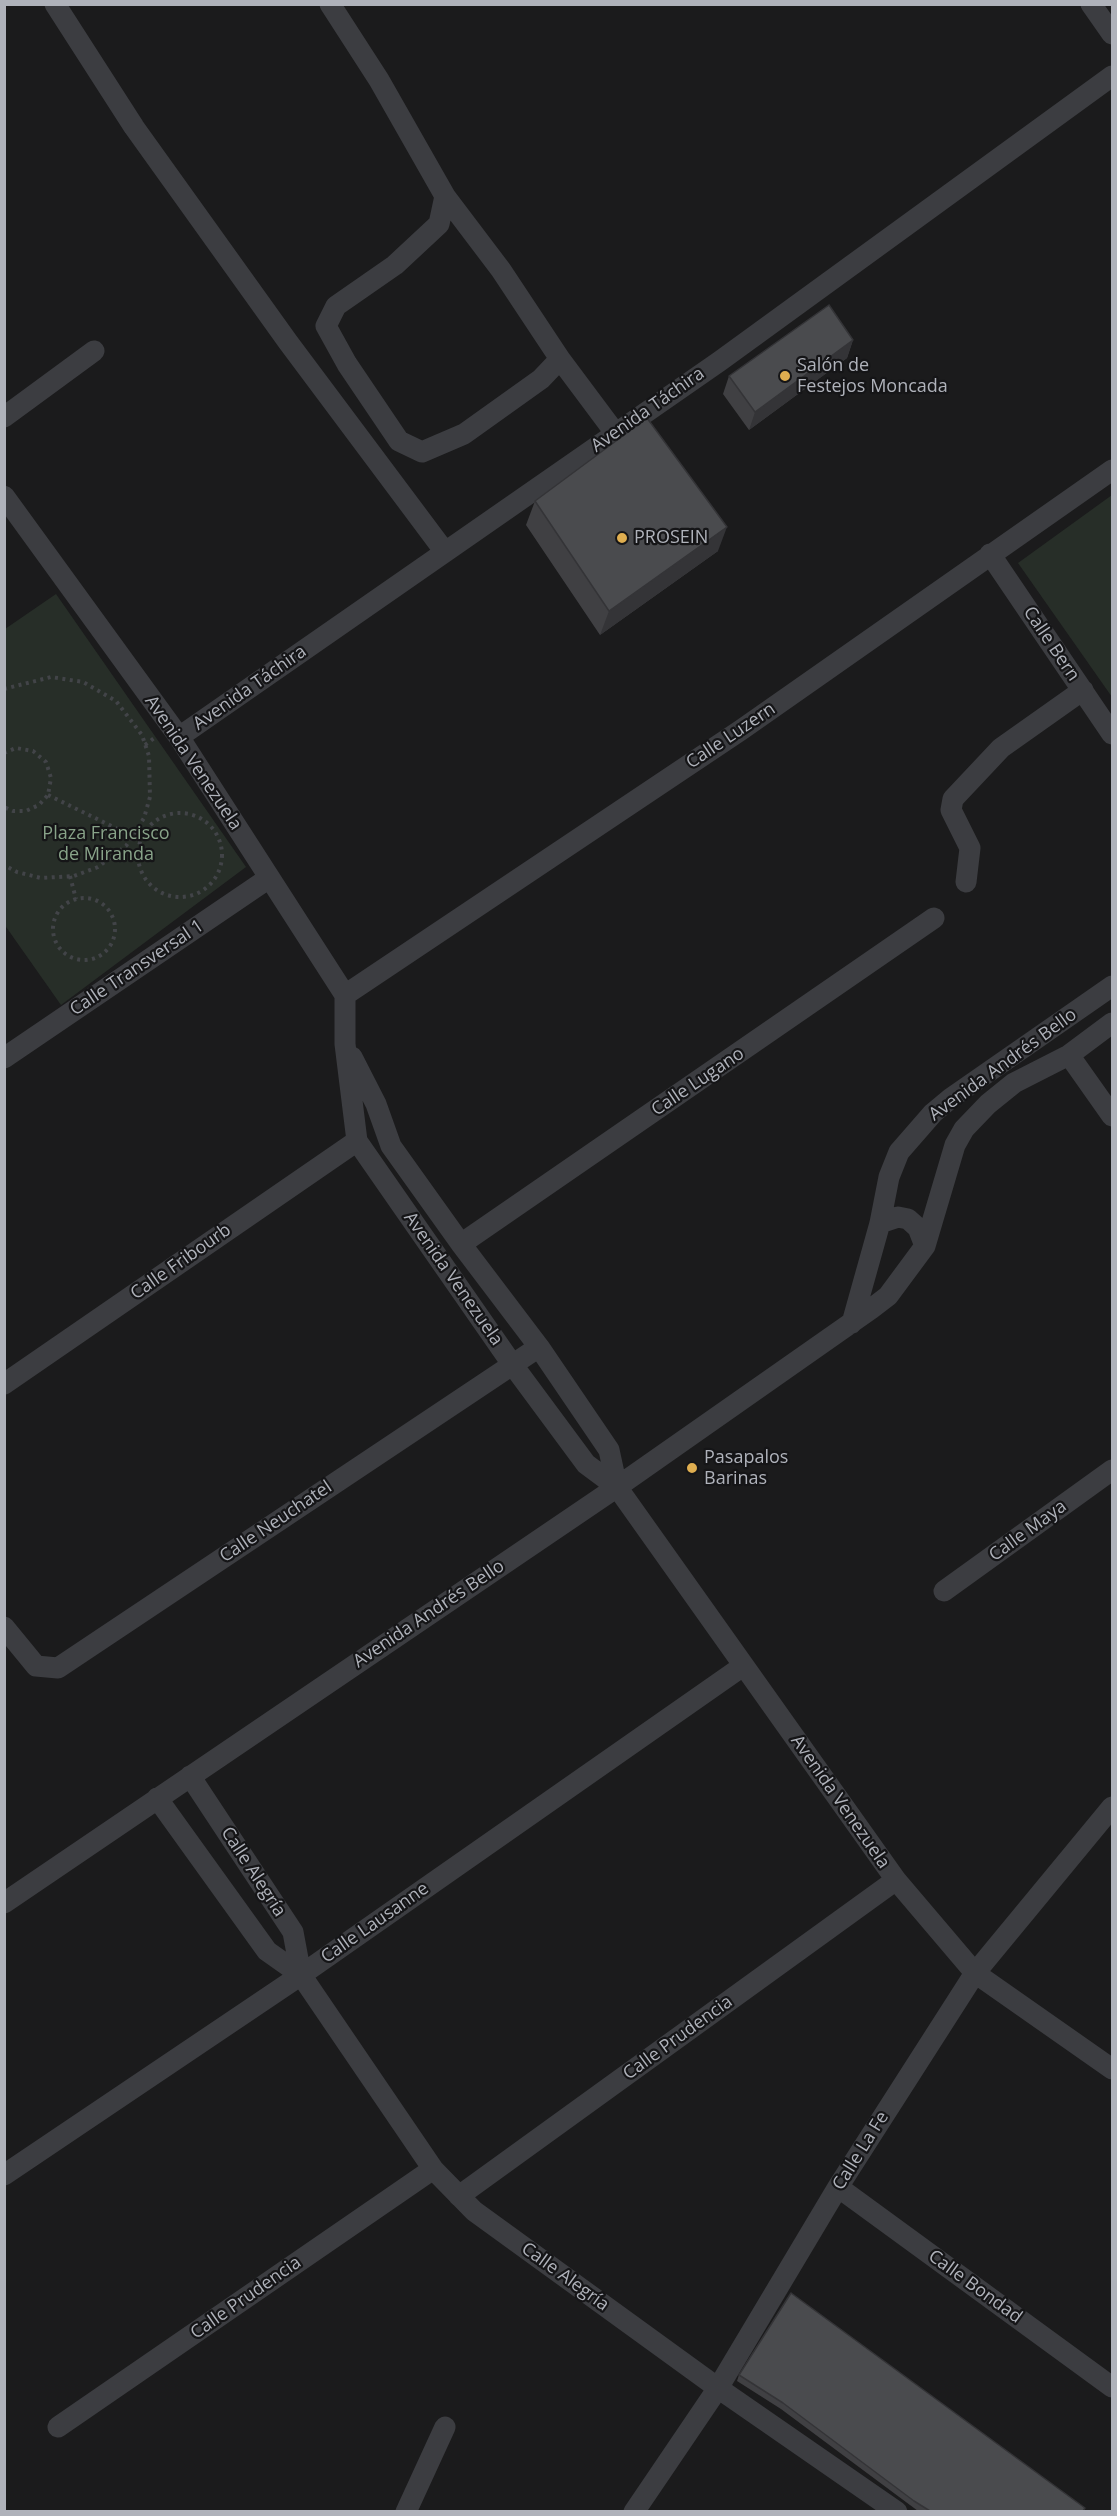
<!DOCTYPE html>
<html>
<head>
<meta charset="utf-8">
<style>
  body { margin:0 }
  #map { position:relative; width:1117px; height:2516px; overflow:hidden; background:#1b1b1c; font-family:"Open Sans",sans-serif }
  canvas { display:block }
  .frame { position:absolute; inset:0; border:6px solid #afb2ba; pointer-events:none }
</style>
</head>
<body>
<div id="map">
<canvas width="1117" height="2516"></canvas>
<div class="frame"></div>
</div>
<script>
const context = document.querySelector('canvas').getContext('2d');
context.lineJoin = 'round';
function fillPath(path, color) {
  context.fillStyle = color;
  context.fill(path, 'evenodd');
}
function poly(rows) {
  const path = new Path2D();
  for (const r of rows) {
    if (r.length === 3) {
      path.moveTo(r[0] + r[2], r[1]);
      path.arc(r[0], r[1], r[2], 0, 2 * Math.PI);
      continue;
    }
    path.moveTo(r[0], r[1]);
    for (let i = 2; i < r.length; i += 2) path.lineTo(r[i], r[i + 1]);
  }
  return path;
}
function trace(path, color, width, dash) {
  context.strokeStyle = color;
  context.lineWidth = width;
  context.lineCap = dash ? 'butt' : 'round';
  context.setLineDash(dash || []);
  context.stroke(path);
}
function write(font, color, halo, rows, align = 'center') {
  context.font = font + ' "Open Sans",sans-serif';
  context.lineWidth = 4.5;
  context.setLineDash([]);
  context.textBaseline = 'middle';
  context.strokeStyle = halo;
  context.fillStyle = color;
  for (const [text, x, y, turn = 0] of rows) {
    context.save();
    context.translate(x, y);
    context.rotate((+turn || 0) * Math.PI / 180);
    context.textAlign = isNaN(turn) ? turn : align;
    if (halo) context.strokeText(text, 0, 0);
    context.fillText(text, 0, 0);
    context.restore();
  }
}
fillPath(poly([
  [1112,495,1112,697,1018,563],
  [56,594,246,867,61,1005,4,924,5,629]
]), '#272e28');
trace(poly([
  [4,689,51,677,83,682,116,701,142,735,149,756,150,797,144,818,126,846,98,867,74,876,41,878,17,872,4,865],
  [145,745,157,736],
  [4,753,16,748,33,751,46,762,51,778,48,795,39,805,26,811,13,811,4,807],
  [48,795,140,840],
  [180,855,42],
  [70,876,76,899],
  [84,929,31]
]), '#424448', 4, [3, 4.5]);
trace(poly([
  [55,4,134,127,288,342,445,552],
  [330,4,379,80,445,196,501,270,560,359,616,434],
  [1091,4,1112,34],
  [445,196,439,224,395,265,336,306,326,326,347,364,399,441,422,452,464,434,541,379,560,359],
  [4,417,94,351],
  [4,496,179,737,345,995,345,1044,357,1141,512,1364,586,1464,617,1487,896,1880,975,1973,1112,2069],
  [990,554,1112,734],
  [179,737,720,361,1112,76],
  [966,882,970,848,951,810,953,799,1001,748,1083,690],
  [345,995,741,730,1112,470],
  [1069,1055,1112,1116],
  [352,1057,376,1104,391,1146,461,1244,539,1347,609,1450,617,1487],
  [4,1058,269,878],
  [880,1223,898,1217,908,1219,918,1228,925,1246],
  [461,1244,934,918],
  [852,1323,880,1223,889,1177,899,1152,933,1113,951,1098,1112,986],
  [4,1384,357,1141],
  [944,1591,1112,1470],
  [4,1627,36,1666,58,1668,539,1347],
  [190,1776,293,1932,301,1975],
  [157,1798,267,1951,301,1975,433,2169,474,2211,718,2388,897,2512],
  [4,1903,617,1487,871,1309,888,1296,925,1246,955,1145,964,1129,988,1104,1014,1083,1069,1055,1112,1023],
  [4,2175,301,1975,743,1666],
  [838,2187,1112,2387],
  [459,2196,896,1880],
  [58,2427,433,2169],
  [406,2512,445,2427],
  [634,2512,718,2388,838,2187,975,1973,1112,1807]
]), '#3c3d41', 21);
fillPath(poly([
  [853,340,847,358,749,430,723,394,729,376],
  [535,501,718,551,600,635,526,525],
  [739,2375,1084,2511,918,2511,781,2409,737,2381]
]), '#404043');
fillPath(poly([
  [853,340,847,358,749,430,755,412],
  [727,527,718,551,600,635,609,611]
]), '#343437');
const building = poly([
  [829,305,853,340,755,412,729,376,829,305],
  [647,418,727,527,609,611,535,501,647,418],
  [791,2293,1085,2508,1083,2511,930,2511,914,2501,783,2403,739,2375,791,2293]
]);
fillPath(building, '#4a4b4e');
trace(building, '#343437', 1.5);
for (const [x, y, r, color] of [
  [785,376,6,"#dfae50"],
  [622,538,6,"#dfae50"],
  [692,1468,6,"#dfae50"]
]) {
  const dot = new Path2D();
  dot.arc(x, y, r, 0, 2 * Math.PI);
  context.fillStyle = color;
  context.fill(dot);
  trace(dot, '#151517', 2);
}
write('18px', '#afb2ba', '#151517', [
  ["Salón de",797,366],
  ["Festejos Moncada",797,387],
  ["PROSEIN",634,538],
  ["Pasapalos",704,1458],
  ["Barinas",704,1479]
], 'left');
write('18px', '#afb2ba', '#151517', [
  ["Avenida Táchira",648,410,-35],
  ["Calle Bern",1051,644,56],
  ["Avenida Táchira",250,688,-35],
  ["Calle Luzern",731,736,-34],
  ["Avenida Venezuela",193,763,56],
  ["Calle Transversal 1",137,968,-34],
  ["Avenida Andrés Bello",1003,1065,-36],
  ["Calle Lugano",698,1082,-34],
  ["Calle Fribourb",181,1262,-35],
  ["Avenida Venezuela",453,1279,55],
  ["Calle Neuchatel",276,1522,-34],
  ["Calle Maya",1028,1531,-36],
  ["Avenida Andrés Bello",429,1614,-34],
  ["Avenida Venezuela",840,1802,55],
  ["Calle Alegría",253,1872,57],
  ["Calle Lausanne",375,1923,-35],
  ["Calle Prudencia",678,2038,-36],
  ["Calle La Fe",861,2151,-58],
  ["Calle Alegría",565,2277,36],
  ["Calle Bondad",975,2287,36],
  ["Calle Prudencia",246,2298,-35]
]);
write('18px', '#88a389', '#151517', [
  ["Plaza Francisco",106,834],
  ["de Miranda",106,855]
]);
</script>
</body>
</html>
